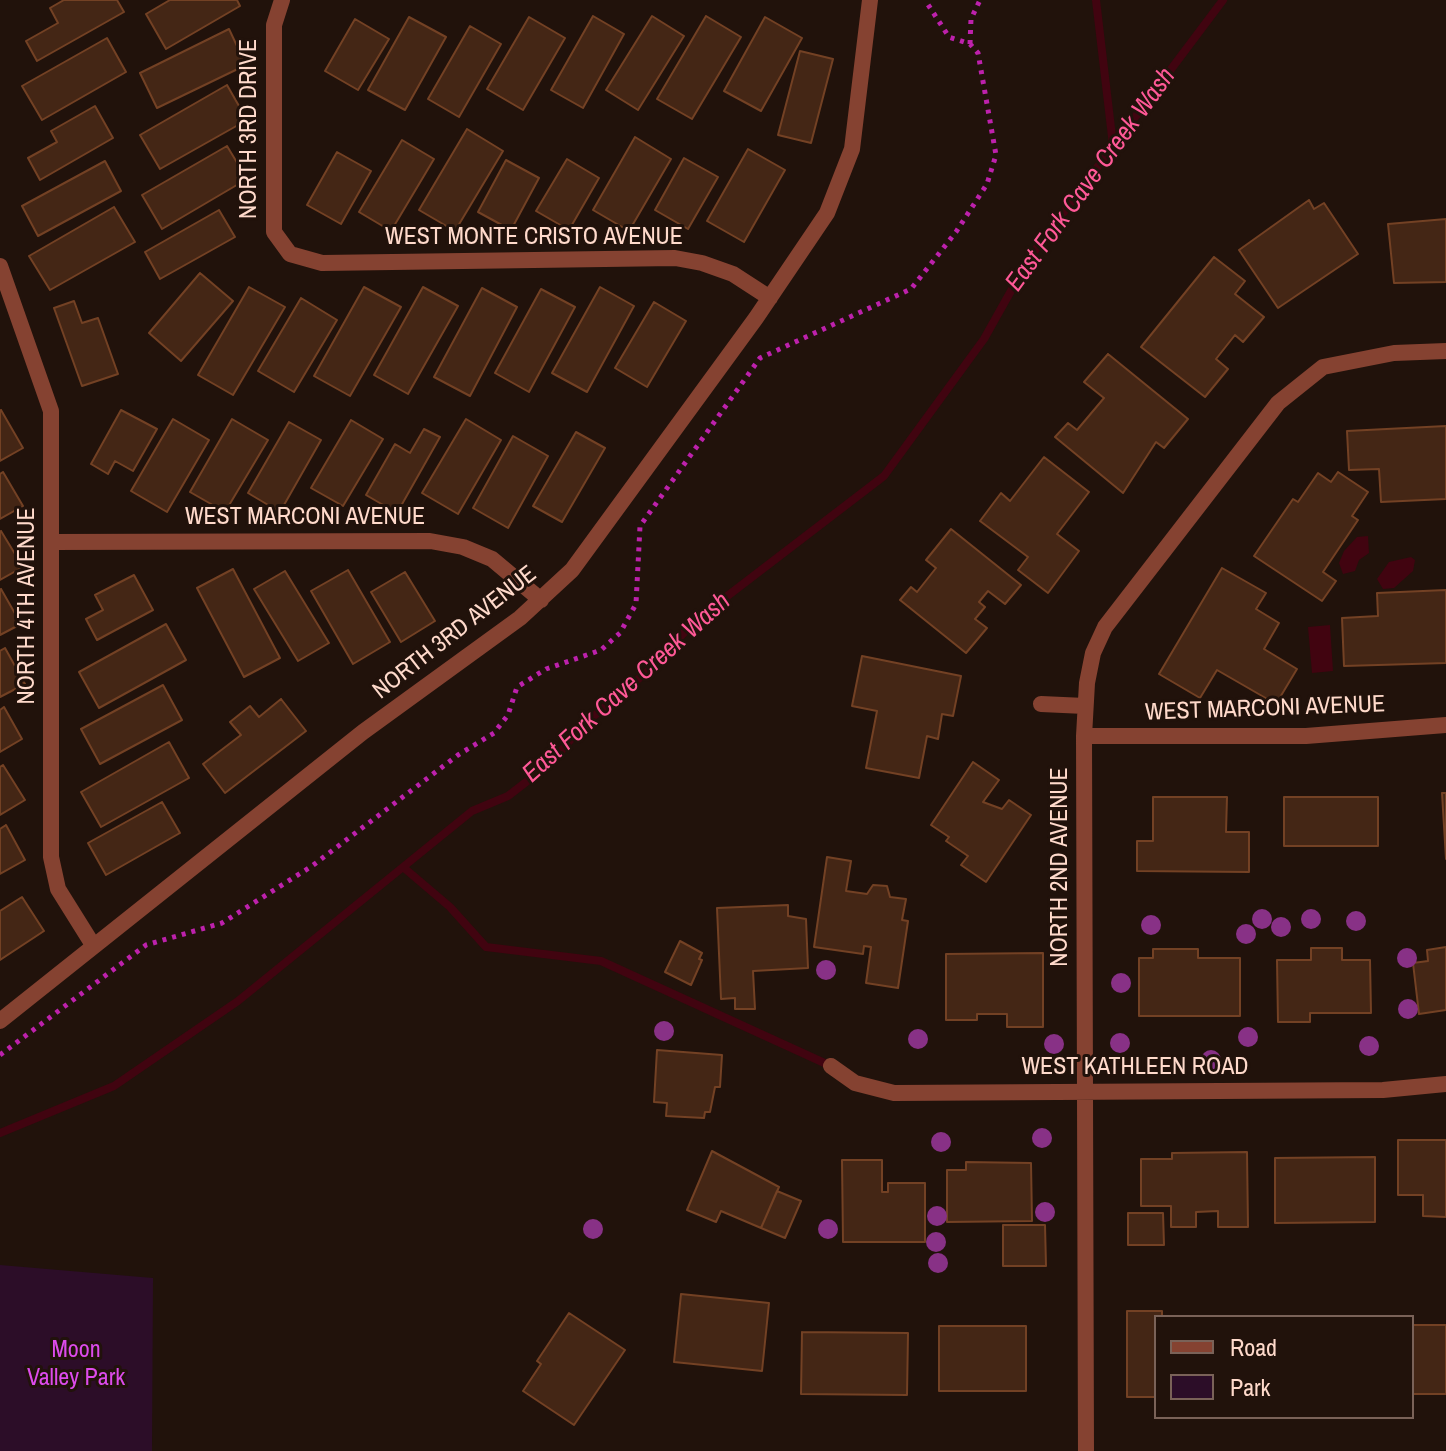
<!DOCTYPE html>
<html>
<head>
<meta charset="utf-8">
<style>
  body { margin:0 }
  #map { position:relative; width:1446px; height:1451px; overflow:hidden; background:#21120b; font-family:"Archivo Narrow",sans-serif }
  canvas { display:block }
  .legend { position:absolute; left:1154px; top:1315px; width:260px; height:104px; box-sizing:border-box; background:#21120b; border:2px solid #7a6258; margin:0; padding:10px 14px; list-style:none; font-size:24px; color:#ffdacb }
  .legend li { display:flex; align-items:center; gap:16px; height:40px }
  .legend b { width:40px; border:2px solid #7a6258 }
</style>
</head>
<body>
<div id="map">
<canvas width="1446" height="1451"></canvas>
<ul class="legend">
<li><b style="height:10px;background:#854231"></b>Road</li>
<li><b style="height:22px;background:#2c0d28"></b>Park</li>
</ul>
</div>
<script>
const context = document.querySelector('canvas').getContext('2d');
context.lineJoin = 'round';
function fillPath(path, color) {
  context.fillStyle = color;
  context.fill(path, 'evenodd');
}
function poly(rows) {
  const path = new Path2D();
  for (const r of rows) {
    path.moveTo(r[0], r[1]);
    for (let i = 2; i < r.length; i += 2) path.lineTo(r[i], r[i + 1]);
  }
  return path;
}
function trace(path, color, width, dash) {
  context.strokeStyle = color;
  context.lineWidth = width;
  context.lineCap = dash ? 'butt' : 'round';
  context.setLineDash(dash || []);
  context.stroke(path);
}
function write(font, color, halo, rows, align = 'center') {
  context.font = font + ' "Archivo Narrow",sans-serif';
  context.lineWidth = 6;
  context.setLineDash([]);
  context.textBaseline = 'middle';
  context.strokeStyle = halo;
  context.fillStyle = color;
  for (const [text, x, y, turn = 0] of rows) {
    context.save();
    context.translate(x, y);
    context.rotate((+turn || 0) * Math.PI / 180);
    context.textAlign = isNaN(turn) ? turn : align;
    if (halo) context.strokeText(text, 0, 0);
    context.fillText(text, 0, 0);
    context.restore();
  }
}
fillPath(poly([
  [0,1265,153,1278,152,1451,0,1451]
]), '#2c0d28');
fillPath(poly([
  [1368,536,1369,553,1359,560,1355,571,1343,574,1339,563,1344,551,1357,537],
  [1411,557,1415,560,1413,571,1394,588,1383,589,1377,579,1389,562],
  [1330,625,1333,671,1312,673,1308,627]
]), '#410410');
trace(poly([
  [1096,0,1113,145],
  [403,867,450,907,486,947,601,961,831,1066],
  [0,1133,114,1086,238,1001,472,811,508,796,552,762,582,726,648,671,696,620,884,476,984,339,1030,257,1223,0]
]), '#410410', 8);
const building = poly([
  [64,0,117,0,124,12,37,61,26,41,58,23,50,8,64,0],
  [170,0,237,0,240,6,166,49,146,14,170,0],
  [593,16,624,34,583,108,551,90,593,16],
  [652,16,684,36,638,110,606,90,652,16],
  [706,16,741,37,692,119,657,99,706,16],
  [409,17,446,37,405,110,368,90,409,17],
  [529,17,565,38,523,110,487,89,529,17],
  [765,17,802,38,761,111,724,91,765,17],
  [355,19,389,39,358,90,325,71,355,19],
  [470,26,501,44,459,117,428,99,470,26],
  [229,29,246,65,157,108,140,73,229,29],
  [107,38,126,72,42,120,22,86,107,38],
  [800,51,833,59,811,143,778,135,800,51],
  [227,85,247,120,160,169,140,135,227,85],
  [95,106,113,138,40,180,28,158,57,142,51,131,95,106],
  [467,129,503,151,455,231,419,210,467,129],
  [635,137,671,159,629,231,593,210,635,137],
  [402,140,434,159,391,231,359,212,402,140],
  [227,146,247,179,162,229,142,195,227,146],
  [748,149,785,170,744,242,707,221,748,149],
  [337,152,371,171,341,224,307,205,337,152],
  [684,158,718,177,688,229,655,210,684,158],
  [567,159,599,178,569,230,536,211,567,159],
  [506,160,539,178,511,230,478,212,506,160],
  [105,161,121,191,38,236,22,206,105,161],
  [1309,200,1314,209,1324,203,1358,254,1278,308,1239,250,1309,200],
  [114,207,135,242,50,290,29,256,114,207],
  [219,210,235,237,160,279,145,252,219,210],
  [1446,219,1446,282,1394,283,1388,224,1446,219],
  [1214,257,1245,281,1235,294,1264,317,1243,342,1235,335,1216,359,1228,369,1205,397,1141,347,1214,257],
  [200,273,233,301,181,361,149,333,200,273],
  [249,287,285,307,233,395,198,375,249,287],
  [364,287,401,307,350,396,314,376,364,287],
  [423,287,458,306,408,394,374,375,423,287],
  [600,287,634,306,587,392,552,373,600,287],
  [482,288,517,307,470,396,434,377,482,288],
  [541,289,575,307,529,392,495,373,541,289],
  [301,298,337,320,294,392,258,371,301,298],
  [74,301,82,323,98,318,118,374,82,386,54,308,74,301],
  [654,302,686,321,647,387,615,368,654,302],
  [1108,354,1188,419,1164,448,1156,442,1123,493,1055,437,1068,423,1077,430,1104,398,1084,382,1108,354],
  [1,410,23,448,0,461,0,411,1,410],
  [121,410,157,429,133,471,115,461,108,474,91,464,121,410],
  [173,419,209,440,167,512,131,491,173,419],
  [232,419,268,440,225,512,190,492,232,419],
  [466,419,501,440,458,514,422,493,466,419],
  [351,420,383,439,343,506,311,488,351,420],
  [289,422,321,440,280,512,248,493,289,422],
  [1446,426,1446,499,1381,502,1379,469,1349,470,1347,431,1446,426],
  [424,429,440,437,397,513,366,495,395,444,410,453,424,429],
  [576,432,605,448,562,522,533,506,576,432],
  [513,436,548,456,508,528,473,508,513,436],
  [1044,457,1089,492,1057,534,1079,551,1048,593,1018,570,1028,557,980,521,1001,493,1010,501,1044,457],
  [3,472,23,506,0,519,0,474,3,472],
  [1338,472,1368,492,1352,516,1358,520,1323,572,1336,581,1322,601,1254,556,1293,499,1298,502,1318,473,1331,482,1338,472],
  [951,529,1021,585,1005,604,988,591,979,602,985,607,975,619,987,628,966,653,900,600,911,587,917,592,936,568,926,560,951,529],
  [1,531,23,567,0,580,0,532,1,531],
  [1222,568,1266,593,1256,609,1279,623,1264,649,1297,669,1276,704,1217,670,1200,698,1159,674,1222,568],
  [233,569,280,658,244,677,197,588,233,569],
  [348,570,390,642,353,664,311,591,348,570],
  [285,571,329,643,298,661,254,589,285,571],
  [405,572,435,621,401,642,371,592,405,572],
  [134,575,153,610,97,640,86,619,103,610,95,595,134,575],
  [1,589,21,624,0,635,0,590,1,589],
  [1446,590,1446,663,1344,666,1342,618,1378,616,1377,593,1446,590],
  [166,624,186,660,99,708,79,672,166,624],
  [5,648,25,684,0,697,0,651,5,648],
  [862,656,961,676,953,716,942,714,938,739,927,736,919,778,866,768,877,711,852,706,862,656],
  [163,685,182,720,100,764,81,729,163,685],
  [281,699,306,731,225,793,203,764,241,735,230,722,250,706,259,717,281,699],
  [4,707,22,739,0,752,0,710,4,707],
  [169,742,189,778,101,827,81,792,169,742],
  [973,762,999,780,983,802,1002,809,1009,800,1031,815,986,882,961,865,968,856,946,841,949,837,931,825,973,762],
  [3,765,25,800,0,815,0,767,3,765],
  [1442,793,1446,793,1446,859,1442,793],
  [1153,797,1227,797,1226,832,1249,832,1249,872,1137,871,1137,841,1153,841,1153,797],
  [1284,797,1378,797,1378,846,1284,846,1284,797],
  [162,802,180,833,106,875,88,843,162,802],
  [6,825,25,860,0,874,0,829,6,825],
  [827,857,851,861,846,891,867,894,873,885,887,886,890,897,906,899,902,920,908,921,898,988,866,983,871,947,864,946,863,954,814,947,827,857],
  [22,897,44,931,0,960,0,911,22,897],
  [788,905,788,916,806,919,808,968,753,971,755,1009,735,1009,735,998,721,999,717,908,788,905],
  [680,941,702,953,699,959,702,960,691,985,665,972,680,941],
  [1446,947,1446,1010,1419,1014,1413,963,1428,961,1427,950,1446,947],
  [1311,948,1342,948,1342,960,1370,960,1371,1013,1310,1013,1310,1022,1278,1022,1277,960,1311,960,1311,948],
  [1153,949,1198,949,1198,958,1240,958,1240,1016,1139,1016,1139,958,1153,958,1153,949],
  [1043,953,1043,1027,1007,1027,1007,1014,977,1014,977,1020,946,1020,946,954,1043,953],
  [657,1050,722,1055,720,1087,715,1087,710,1112,705,1112,704,1118,666,1116,667,1103,654,1102,657,1050],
  [1398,1140,1446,1140,1446,1217,1423,1216,1423,1195,1398,1195,1398,1140],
  [712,1151,779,1187,761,1228,721,1211,716,1222,687,1210,712,1151],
  [1247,1152,1248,1227,1218,1227,1218,1211,1196,1212,1196,1227,1171,1227,1171,1206,1141,1206,1141,1159,1172,1159,1172,1153,1247,1152],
  [1375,1157,1375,1222,1275,1223,1275,1158,1375,1157],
  [842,1160,882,1160,882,1192,888,1192,888,1183,925,1183,925,1242,843,1242,842,1160],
  [966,1162,1031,1163,1032,1221,947,1222,947,1170,966,1170,966,1162],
  [777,1191,801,1201,785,1238,761,1228,777,1191],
  [1128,1213,1163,1213,1164,1245,1128,1245,1128,1213],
  [1003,1225,1045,1225,1046,1266,1003,1266,1003,1225],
  [681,1294,769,1303,762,1371,674,1362,681,1294],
  [1127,1311,1162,1311,1162,1317,1156,1317,1156,1397,1127,1397,1127,1311],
  [569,1313,625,1350,574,1425,523,1391,541,1364,537,1361,569,1313],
  [1413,1325,1446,1325,1446,1394,1413,1394,1413,1325],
  [939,1326,1026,1326,1026,1391,939,1391,939,1326],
  [802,1332,908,1333,907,1395,801,1394,802,1332]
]);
fillPath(building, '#442615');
trace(building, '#734124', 2);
trace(poly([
  [970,44,971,19,980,0],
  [0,1055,146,945,222,923,312,866,458,755,494,733,508,715,517,687,546,669,601,650,620,633,636,604,640,526,760,358,911,289,956,232,987,184,996,155,978,53,970,44,949,37,925,0]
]), '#bd21ac', 5, [4, 6]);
trace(poly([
  [282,0,274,25,274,232,290,254,322,263,675,258,702,263,733,274,770,298],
  [0,266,51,411,51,857,58,889,93,945],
  [52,542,430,541,463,547,492,559,541,600],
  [1041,704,1085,706],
  [1084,736,1306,736,1446,725],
  [0,1021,363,732,520,618,572,570,756,318,827,213,852,149,870,0],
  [831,1066,855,1083,894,1093,1383,1090,1446,1084],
  [1086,1451,1084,736,1087,683,1093,653,1105,627,1278,403,1323,367,1394,353,1446,351]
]), '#854231', 16);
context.fillStyle = '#883186';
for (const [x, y] of [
  [1262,919],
  [1311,919],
  [1356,921],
  [1151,925],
  [1281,927],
  [1246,934],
  [1407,958],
  [826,970],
  [1121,983],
  [1408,1009],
  [664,1031],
  [1248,1037],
  [918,1039],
  [1120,1043],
  [1054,1044],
  [1369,1046],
  [1211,1060],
  [1042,1138],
  [941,1142],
  [1045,1212],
  [937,1216],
  [593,1229],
  [828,1229],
  [936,1242],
  [938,1263]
]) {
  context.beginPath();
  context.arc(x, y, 10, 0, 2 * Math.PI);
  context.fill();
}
write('24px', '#ffdacb', '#21120b', [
  ["NORTH 3RD DRIVE",250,129,-90],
  ["WEST MONTE CRISTO AVENUE",534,238],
  ["WEST MARCONI AVENUE",305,518],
  ["NORTH 4TH AVENUE",28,606,-90],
  ["NORTH 3RD AVENUE",455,633,-38],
  ["WEST MARCONI AVENUE",1265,709,-2],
  ["NORTH 2ND AVENUE",1061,867,-90],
  ["WEST KATHLEEN ROAD",1135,1068]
]);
write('24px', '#dd4beb', '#21120b', [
  ["Moon",76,1351],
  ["Valley Park",76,1379]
]);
write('italic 26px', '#ff5997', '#21120b', [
  ["East Fork Cave Creek Wash",1091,180,-54],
  ["East Fork Cave Creek Wash",627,688,-42]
]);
</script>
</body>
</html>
